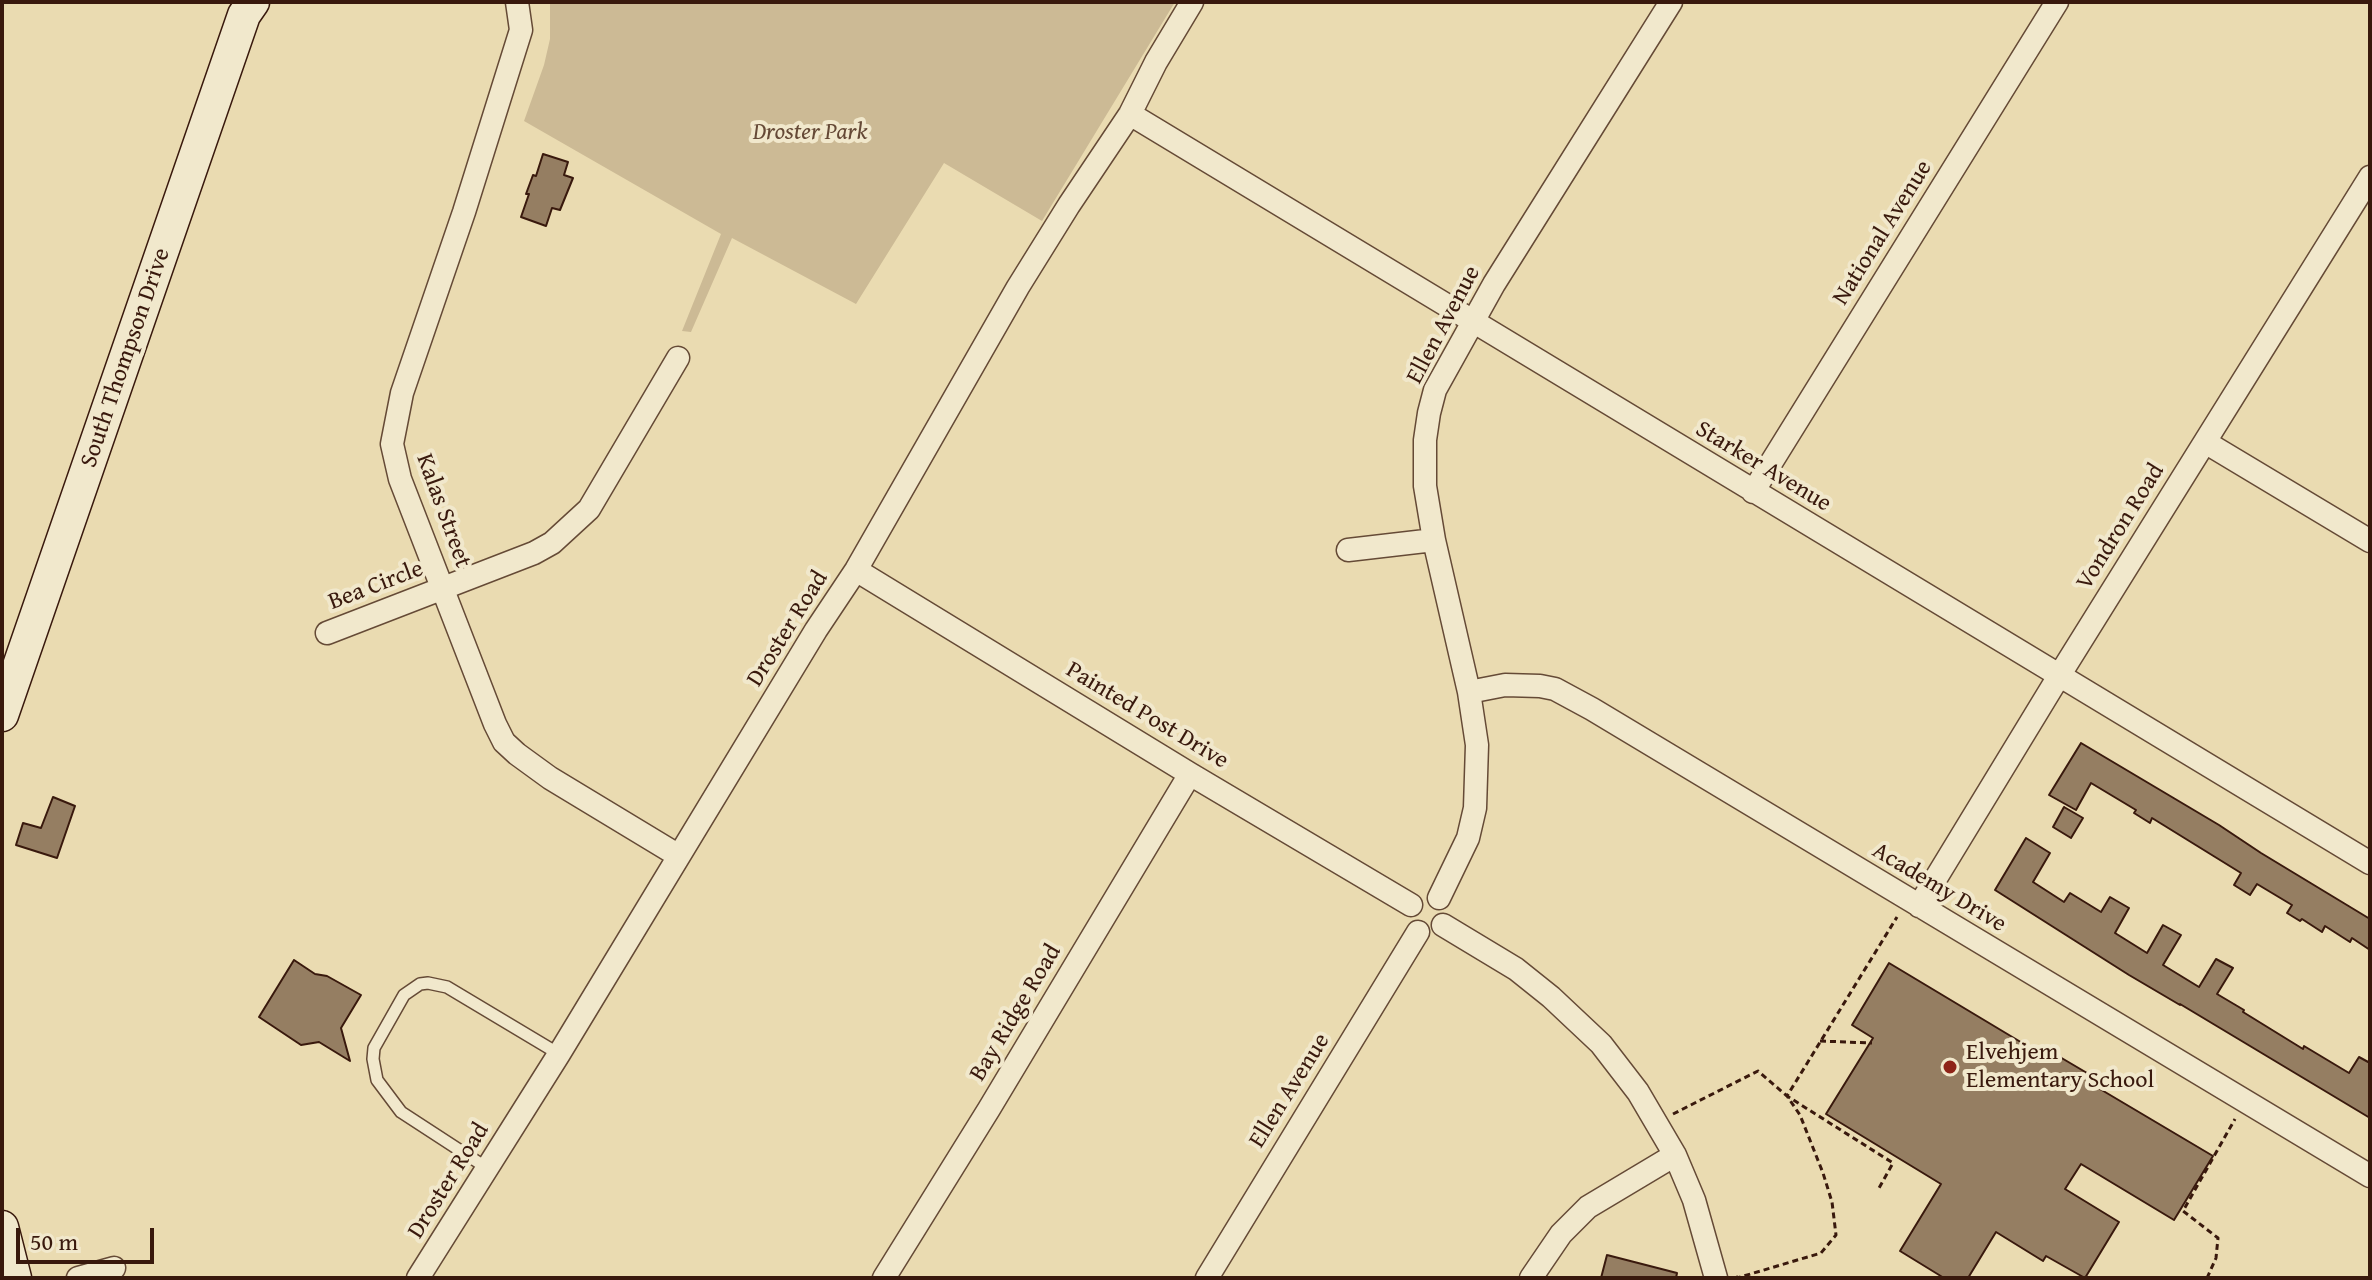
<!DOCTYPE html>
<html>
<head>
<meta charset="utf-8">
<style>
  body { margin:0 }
  #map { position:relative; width:2372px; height:1280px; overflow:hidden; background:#eadbb1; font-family:"Gentium Book Plus",serif }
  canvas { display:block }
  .frame { position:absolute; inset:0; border:4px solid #39190d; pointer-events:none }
  .scale { position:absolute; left:16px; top:1228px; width:138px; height:36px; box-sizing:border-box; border:4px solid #39190d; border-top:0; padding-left:10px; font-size:24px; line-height:28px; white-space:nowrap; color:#39190d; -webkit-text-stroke:6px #f1e8cc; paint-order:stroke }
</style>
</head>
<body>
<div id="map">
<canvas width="2372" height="1280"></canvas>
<div class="frame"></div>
<div class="scale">50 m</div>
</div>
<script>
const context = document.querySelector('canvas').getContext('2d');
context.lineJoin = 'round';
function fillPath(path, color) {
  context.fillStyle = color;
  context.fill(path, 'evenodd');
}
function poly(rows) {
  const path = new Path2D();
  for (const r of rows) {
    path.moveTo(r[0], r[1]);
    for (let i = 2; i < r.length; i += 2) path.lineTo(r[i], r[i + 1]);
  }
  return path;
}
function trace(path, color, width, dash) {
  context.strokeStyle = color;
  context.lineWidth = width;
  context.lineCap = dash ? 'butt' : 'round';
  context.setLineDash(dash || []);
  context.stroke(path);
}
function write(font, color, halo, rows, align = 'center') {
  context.font = font + ' "Gentium Book Plus",serif';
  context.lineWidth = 8;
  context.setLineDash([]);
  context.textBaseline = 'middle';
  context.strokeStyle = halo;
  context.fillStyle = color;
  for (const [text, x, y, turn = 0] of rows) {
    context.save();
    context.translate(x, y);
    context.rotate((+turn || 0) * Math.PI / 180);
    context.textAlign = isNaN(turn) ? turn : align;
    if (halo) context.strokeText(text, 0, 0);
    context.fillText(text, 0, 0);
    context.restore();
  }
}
fillPath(poly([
  [550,2,1175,2,1042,221,944,163,856,304,732,238,691,332,682,331,721,234,524,121,544,65,550,39]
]), '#ccba95');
const building = poly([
  [543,154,568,162,564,175,573,178,560,210,552,208,546,226,521,217,529,194,526,194,533,175,536,176,543,154],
  [2081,743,2219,825,2261,853,2370,919,2370,950,2352,938,2350,942,2325,926,2322,932,2302,919,2300,921,2287,913,2292,905,2257,884,2250,895,2234,885,2241,873,2152,818,2150,823,2134,813,2136,810,2091,783,2076,810,2049,795,2081,743],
  [53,797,75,806,57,858,16,845,23,823,41,828,53,797],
  [2064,807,2083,818,2071,838,2053,827,2064,807],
  [2026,838,2050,853,2033,882,2064,902,2070,893,2101,912,2110,897,2129,908,2115,933,2147,953,2163,925,2181,935,2163,965,2199,987,2216,959,2233,968,2217,994,2244,1010,2243,1012,2303,1049,2304,1046,2349,1073,2359,1057,2370,1063,2370,1118,2180,1004,2180,1005,2129,975,1995,890,2026,838],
  [294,960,315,974,327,976,361,995,341,1028,350,1061,319,1042,301,1045,259,1017,294,960],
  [1889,963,2044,1056,2048,1050,2104,1083,2100,1089,2213,1156,2174,1220,2081,1164,2065,1189,2119,1222,2085,1278,2046,1256,2043,1261,1996,1232,1968,1278,1944,1278,1900,1251,1941,1184,1826,1114,1873,1038,1852,1025,1889,963],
  [1607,1255,1677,1273,1676,1278,1601,1278,1607,1255]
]);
fillPath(building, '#957e62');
trace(building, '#39190d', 2);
const lane = poly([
  [487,1168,401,1112,377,1080,373,1059,374,1048,404,995,420,984,428,983,447,987,559,1054]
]);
const street = poly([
  [517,2,521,30,464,212,402,393,392,444,400,479,495,724,504,742,517,754,550,778,679,856],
  [1130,114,2370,863],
  [2205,442,2370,541],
  [1753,492,2057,2],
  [1348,550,1434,540],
  [856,570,1190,774,1411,905],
  [327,633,534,553,552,543,589,509,678,358],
  [1469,692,1505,685,1540,686,1555,689,1592,709,2370,1176],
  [1439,898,1468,838,1475,808,1477,745,1469,692,1434,540,1425,486,1425,440,1429,413,1435,390,1494,284,1671,2],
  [1919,906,2059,676,2370,177],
  [1443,925,1516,969,1551,997,1601,1044,1638,1092,1675,1155,1694,1200,1716,1278],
  [78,1278,114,1268],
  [418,1278,559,1054,816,630,856,570,1018,287,1069,205,1130,114,1156,62,1192,2],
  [884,1278,989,1109,1190,774],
  [1207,1278,1418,932],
  [1531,1278,1561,1234,1588,1207,1675,1155]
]);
const secondary = poly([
  [2,715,244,15,253,2],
  [2,1227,15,1278]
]);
trace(lane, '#654a36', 14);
trace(street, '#654a36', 25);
trace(secondary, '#39190d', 35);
trace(poly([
  [1820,1041,1872,1043],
  [1673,1114,1758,1071,1787,1096,1897,917],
  [1736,1276,1737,1278,1821,1253,1836,1235,1832,1202,1823,1173,1800,1115,1787,1096,1893,1163,1879,1188],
  [2207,1278,2216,1258,2218,1238,2183,1211,2235,1119]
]), '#39190d', 3, [6, 4]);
trace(lane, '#f1e8cc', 11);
trace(street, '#f1e8cc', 22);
trace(secondary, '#f1e8cc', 32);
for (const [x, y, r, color] of [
  [1950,1067,8,"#8f2418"]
]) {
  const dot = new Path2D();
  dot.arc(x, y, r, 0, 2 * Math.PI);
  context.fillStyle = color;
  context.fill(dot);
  trace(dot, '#f1e8cc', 3);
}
write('italic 24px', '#654936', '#f1e8cc', [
  ["Droster Park",810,133]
]);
write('24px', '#39190d', '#f1e8cc', [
  ["National Avenue",1883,233,-58],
  ["Ellen Avenue",1444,325,-62],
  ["South Thompson Drive",126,358,-71],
  ["Starker Avenue",1763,467,31],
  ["Kalas Street",443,511,70],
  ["Vondron Road",2121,527,-58],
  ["Bea Circle",376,586,-21],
  ["Droster Road",788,629,-58],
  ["Painted Post Drive",1147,716,31],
  ["Academy Drive",1939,888,31],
  ["Bay Ridge Road",1016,1013,-59],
  ["Ellen Avenue",1290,1091,-58],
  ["Droster Road",449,1181,-58]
]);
write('24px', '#39190d', '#f1e8cc', [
  ["Elvehjem",1966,1053],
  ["Elementary School",1966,1081]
], 'left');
</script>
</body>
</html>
